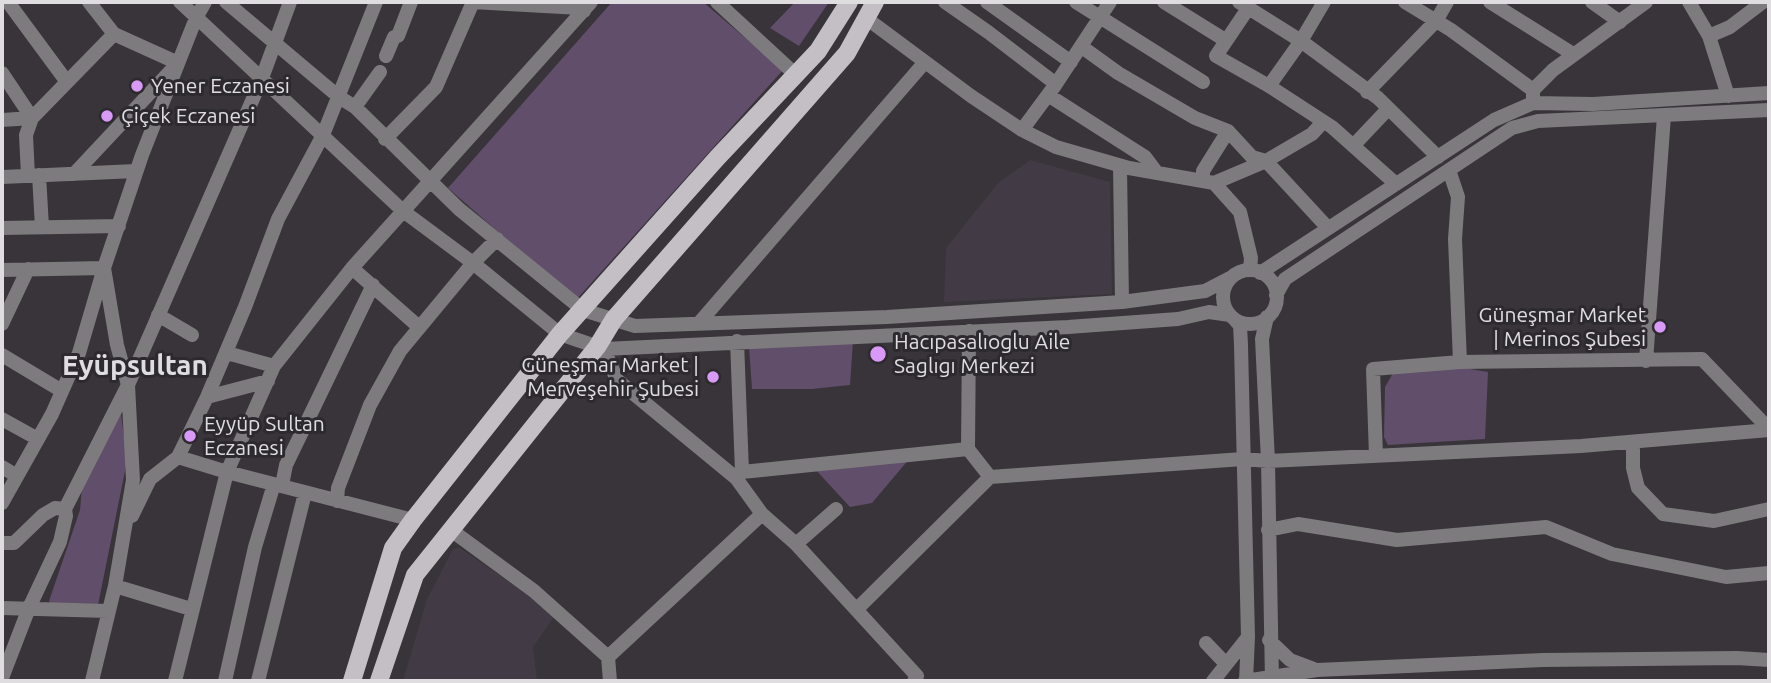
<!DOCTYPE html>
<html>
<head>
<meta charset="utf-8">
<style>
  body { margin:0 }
  #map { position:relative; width:1771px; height:683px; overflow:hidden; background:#383439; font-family:Ubuntu,sans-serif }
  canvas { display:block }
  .frame { position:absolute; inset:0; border:4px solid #e0dde1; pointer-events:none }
</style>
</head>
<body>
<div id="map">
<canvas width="1771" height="683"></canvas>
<div class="frame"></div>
</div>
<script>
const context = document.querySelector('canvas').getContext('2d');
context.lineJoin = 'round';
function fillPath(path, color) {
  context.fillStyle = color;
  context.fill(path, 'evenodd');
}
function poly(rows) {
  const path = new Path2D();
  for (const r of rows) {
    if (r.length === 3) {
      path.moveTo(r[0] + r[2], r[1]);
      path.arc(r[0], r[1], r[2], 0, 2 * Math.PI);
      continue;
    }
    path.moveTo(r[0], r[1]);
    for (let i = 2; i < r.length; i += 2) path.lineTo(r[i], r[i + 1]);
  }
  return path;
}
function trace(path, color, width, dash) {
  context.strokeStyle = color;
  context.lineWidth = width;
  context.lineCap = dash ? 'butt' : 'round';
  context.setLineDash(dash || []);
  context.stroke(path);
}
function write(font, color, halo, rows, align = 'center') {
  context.font = font + ' Ubuntu,sans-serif';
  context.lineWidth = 6;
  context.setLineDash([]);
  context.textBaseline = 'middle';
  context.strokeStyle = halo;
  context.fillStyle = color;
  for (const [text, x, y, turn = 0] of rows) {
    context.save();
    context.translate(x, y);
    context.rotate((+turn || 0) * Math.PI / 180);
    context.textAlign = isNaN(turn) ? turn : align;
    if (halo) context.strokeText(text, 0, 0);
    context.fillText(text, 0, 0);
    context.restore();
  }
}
fillPath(poly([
  [1030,160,1110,182,1112,294,944,302,946,248,998,183],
  [460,548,556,614,533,647,537,681,403,681,427,599,453,549]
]), '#423b46');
fillPath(poly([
  [612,2,703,2,783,70,576,300,448,188],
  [795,2,829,2,799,46,770,28],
  [853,341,850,385,812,389,752,389,749,347],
  [1464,368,1488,372,1485,439,1388,445,1384,437,1385,387,1393,373],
  [121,414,127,461,98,605,52,605,49,601,80,510,82,487],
  [910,458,872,503,850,507,814,468]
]), '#614e6a');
trace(poly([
  [8,2,67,82],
  [180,2,403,211,473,263,560,334,604,349,1068,327,1178,319,1209,312,1230,315],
  [226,2,339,97,355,107,459,209,583,310,635,326,887,317,1122,302,1205,291,1232,277],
  [472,2,580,8,584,11],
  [717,2,796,75],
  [945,2,988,32,1056,84],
  [987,2,1071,62],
  [1076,2,1203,82],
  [1164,2,1225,40],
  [1239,2,1301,41,1378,98,1438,157],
  [1405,2,1451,30,1533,90],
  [1490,2,1573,54],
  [1592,2,1620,22],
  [1689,2,1709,36,1728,96],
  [1249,7,1216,56,1269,86,1332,127,1396,184],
  [866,18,971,96,1022,130,1056,147,1129,168,1214,183,1240,212,1251,258,1250,270],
  [1709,36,1730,27,1763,2],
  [1082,47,1118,73,1195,118,1228,131,1252,157,1266,161,1328,228],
  [386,56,394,37,398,36,411,2],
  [2,73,32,118],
  [1269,86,1301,41,1324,2],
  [1367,92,1436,21,1447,2],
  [1048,95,1145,157,1157,173],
  [1533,103,1533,90,1553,70,1646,2],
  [355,107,380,72],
  [2,120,32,118],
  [1022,130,1056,84,1110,2],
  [385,139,436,87,473,2],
  [1353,146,1388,109],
  [1120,166,1122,302],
  [1449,170,1458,197,1455,239,1460,362],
  [74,174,178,63,114,34,89,2],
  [39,175,42,227],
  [28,176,26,135,32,118,114,34],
  [2,177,136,171],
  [1203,179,1203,171,1228,131],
  [1214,183,1266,161,1312,134,1323,122],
  [2,228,119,226],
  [352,268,419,327],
  [2,270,104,268,79,353,52,414,2,503],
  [1250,297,27],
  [1260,273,1494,120,1533,103,1593,104,1769,93],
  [1276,295,1285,279,1512,128,1538,121,1769,110],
  [158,315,192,335],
  [1267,317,1262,339,1268,461,1272,681],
  [1236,321,1240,325,1241,345,1248,637,1246,681],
  [699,323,925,62],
  [2,324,28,269],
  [969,331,968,449,990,477],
  [737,341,742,472],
  [604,349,617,380,736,478,762,514,796,544,917,676,914,681],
  [227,353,274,366],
  [2,355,62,391],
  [1646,361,1664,116],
  [207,397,268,381],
  [2,419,38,439],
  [1633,442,1633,468,1638,488,1663,514,1714,521,1769,509],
  [1376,456,1373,369,1460,362,1702,359,1769,429],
  [178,457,227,472,413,520],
  [2,467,17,476],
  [736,478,742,472,968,449],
  [282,485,286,465,373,285],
  [337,501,338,488,370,405,400,351,473,263,497,239],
  [132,516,150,479,178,457,207,397,245,307,278,219,323,135,376,2],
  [451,530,534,591,608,657,610,681],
  [1268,530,1298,524,1397,540,1546,527,1612,554,1726,577,1769,573],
  [2,543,14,543,43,515,55,508,65,509],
  [796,544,836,509],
  [115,586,191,609],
  [2,608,108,611],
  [857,609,990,477,1243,459,1268,461,1581,446,1769,430],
  [1269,640,1290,660,1314,669],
  [1206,643,1226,664],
  [608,657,762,514],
  [2,678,29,608,60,542,66,516,65,509,128,385,262,78,290,2],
  [92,681,115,586,133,480,128,385,117,345,104,268,142,155,196,18,205,2],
  [175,681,227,472,274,366,352,268,591,2],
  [225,681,255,547,274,484],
  [258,681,305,493],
  [1213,681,1248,637],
  [1245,681,1317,670,1543,660,1737,658,1769,660]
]), '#7d7b7e', 14);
trace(poly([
  [352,681,393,548,413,520,560,334,717,158,818,51,849,2],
  [379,681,415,575,597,347,614,319,847,53,875,2]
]), '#c3bfc5', 18);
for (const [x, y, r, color] of [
  [137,86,7,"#d99af7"],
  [107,116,7,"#d99af7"],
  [1660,327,7,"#d99af7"],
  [878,354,9,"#d99af7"],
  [713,377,7,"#d99af7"],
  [190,436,7,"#d99af7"]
]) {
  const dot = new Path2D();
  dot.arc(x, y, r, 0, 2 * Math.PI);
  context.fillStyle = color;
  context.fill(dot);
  trace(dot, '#2d2a2f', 2.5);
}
write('21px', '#e0dde1', '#2d2a2f', [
  ["Yener Eczanesi",151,86],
  ["Çiçek Eczanesi",121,116],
  ["Güneşmar Market",1646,315,"right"],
  ["| Merinos Şubesi",1646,339,"right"],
  ["Hacıpasalıoglu Aile",894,342],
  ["Saglıgı Merkezi",894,366],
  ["Güneşmar Market |",699,365,"right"],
  ["Merveşehir Şubesi",699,389,"right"],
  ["Eyyüp Sultan",204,424],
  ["Eczanesi",204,448]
], 'left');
write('bold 28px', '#e0dde1', '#2d2a2f', [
  ["Eyüpsultan",135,366]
]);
</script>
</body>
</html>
